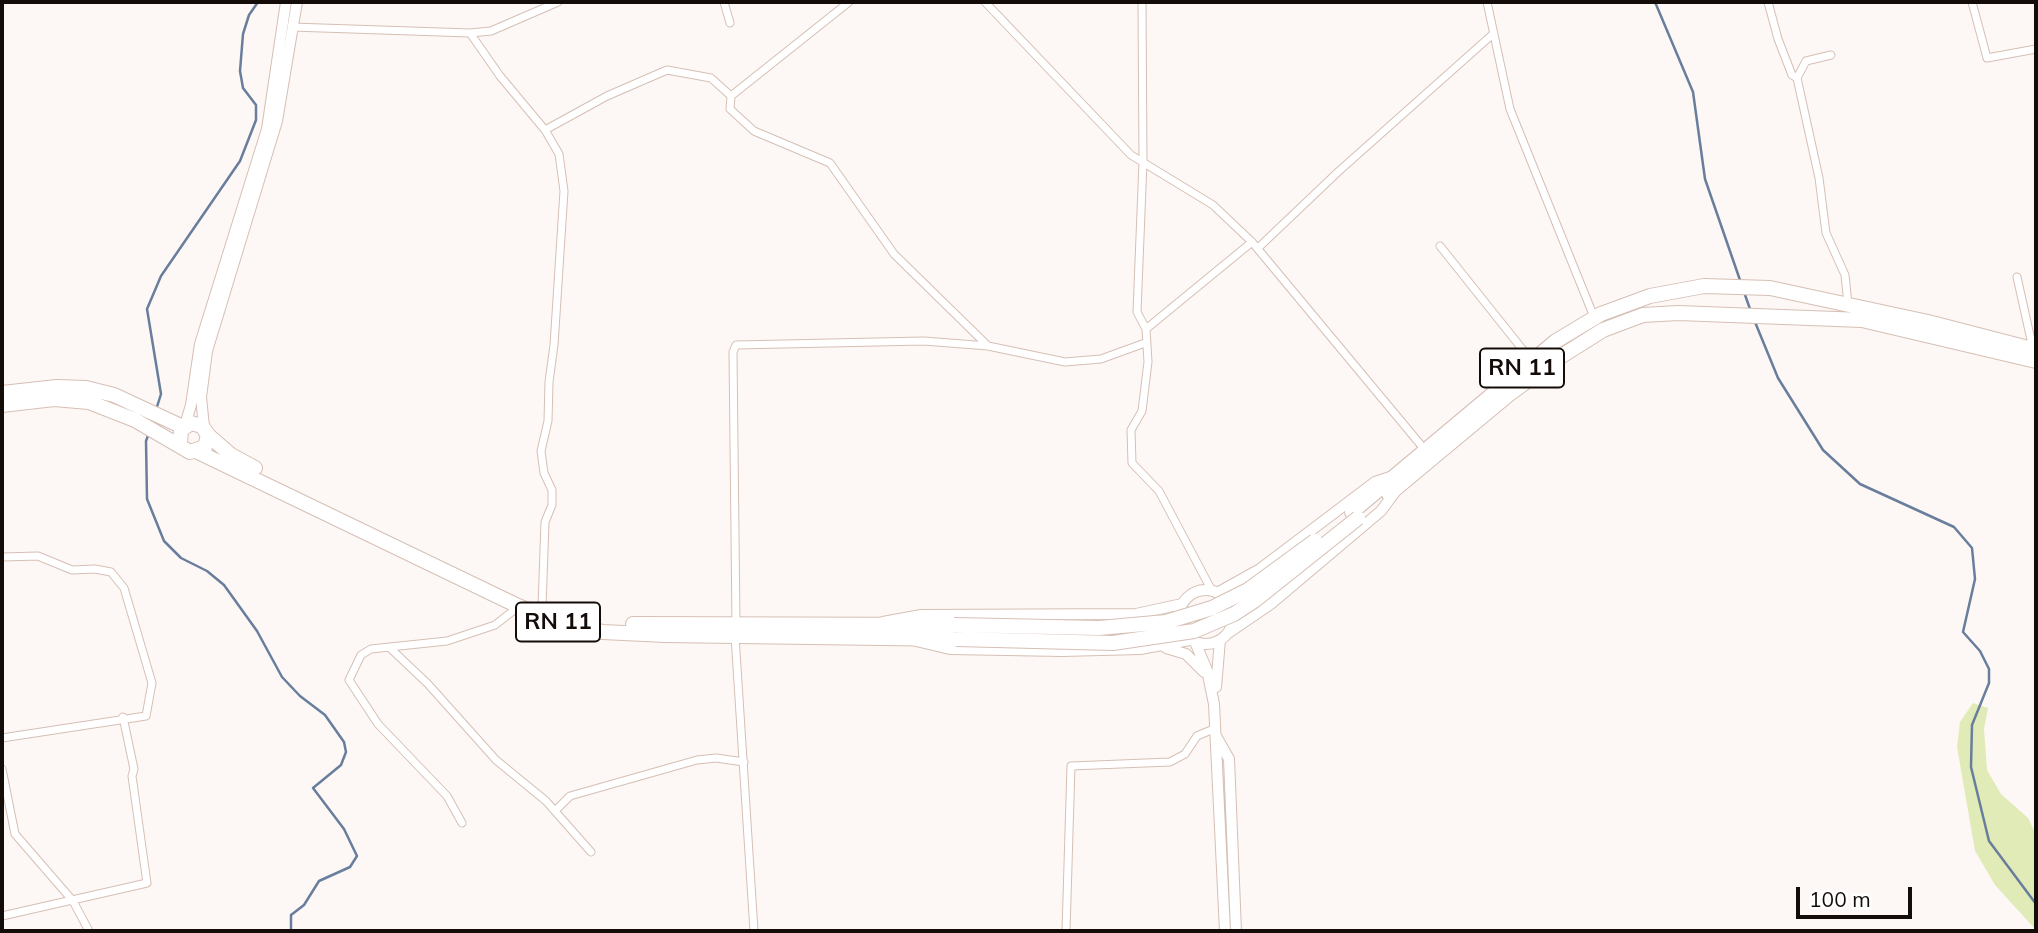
<!DOCTYPE html>
<html>
<head>
<meta charset="utf-8">
<style>
  body { margin:0 }
  #map { position:relative; width:2038px; height:933px; overflow:hidden; background:#fdf8f6; font-family:Mulish,sans-serif }
  canvas { display:block }
  .frame { position:absolute; inset:0; border:4px solid #130c08; pointer-events:none }
  .scale { position:absolute; left:1796px; top:887px; width:116px; height:32px; box-sizing:border-box; border:4px solid #130c08; border-top:0; padding-left:9px; font-size:21px; line-height:24px; white-space:nowrap; color:#130c08; -webkit-text-stroke:5px #fff; paint-order:stroke }
</style>
</head>
<body>
<div id="map">
<canvas width="2038" height="933"></canvas>
<div class="frame"></div>
<div class="scale">100 m</div>
</div>
<script>
const context = document.querySelector('canvas').getContext('2d');
context.lineJoin = 'round';
function fillPath(path, color) {
  context.fillStyle = color;
  context.fill(path, 'evenodd');
}
function poly(rows) {
  const path = new Path2D();
  for (const r of rows) {
    if (r.length === 3) {
      path.moveTo(r[0] + r[2], r[1]);
      path.arc(r[0], r[1], r[2], 0, 2 * Math.PI);
      continue;
    }
    path.moveTo(r[0], r[1]);
    for (let i = 2; i < r.length; i += 2) path.lineTo(r[i], r[i + 1]);
  }
  return path;
}
function trace(path, color, width, dash) {
  context.strokeStyle = color;
  context.lineWidth = width;
  context.lineCap = dash ? 'butt' : 'round';
  context.setLineDash(dash || []);
  context.stroke(path);
}
function write(font, color, halo, rows, align = 'center') {
  context.font = font + ' Mulish,sans-serif';
  context.lineWidth = 5;
  context.setLineDash([]);
  context.textBaseline = 'middle';
  context.strokeStyle = halo;
  context.fillStyle = color;
  for (const [text, x, y, turn = 0] of rows) {
    context.save();
    context.translate(x, y);
    context.rotate((+turn || 0) * Math.PI / 180);
    context.textAlign = isNaN(turn) ? turn : align;
    if (halo) context.strokeText(text, 0, 0);
    context.fillText(text, 0, 0);
    context.restore();
  }
}
fillPath(poly([
  [1973,703,1988,708,1984,729,1987,770,2001,794,2028,818,2035,832,2036,930,1995,885,1975,851,1957,747,1960,722]
]), '#e0ebb8');
trace(poly([
  [1655,2,1693,92,1705,179,1741,283],
  [1744,292,1750,309],
  [1755,322,1778,378,1823,450,1860,484,1954,527,1972,548,1975,579,1963,632,1980,651,1989,669,1989,683,1972,725,1971,767,1989,841,2036,904],
  [156,410,161,394,147,309,161,276,240,161,256,120,256,105,243,88,240,71,243,34,249,15,258,2],
  [149,433,146,441,147,499,164,541,181,558,207,571,224,585,257,631,282,677,300,696,325,715,344,742,346,752,341,765,313,788,344,829,357,856,350,867,319,881,304,905,291,915,291,931]
]), '#687e9c', 2.5);
const street = poly([
  [724,2,730,23],
  [985,2,1131,155,1213,205,1252,242,1425,450],
  [1142,2,1143,162,1137,312,1146,329,1148,362,1142,411,1131,430,1132,463,1159,491,1212,591],
  [1487,2,1510,109,1594,317],
  [1768,2,1778,39,1792,75,1797,78],
  [1972,2,1987,58,2036,49],
  [292,27,470,33,500,76,545,130,559,154,564,191,554,345,549,382,548,421,541,451,544,473,552,490,552,505,545,522,542,607],
  [470,33,491,31,558,2],
  [1831,55,1806,61,1797,78,1819,178,1826,233,1845,275,1848,304],
  [731,96,849,2],
  [545,130,607,96,667,70,711,78,731,96,730,109,754,131,830,163,894,254,988,346],
  [1440,246,1531,360],
  [1258,248,1339,171,1493,34],
  [2017,277,2033,349],
  [1146,329,1252,242],
  [2,557,38,556,72,570,95,569,111,572,124,588,152,683,146,716,2,738],
  [736,625,733,352,736,345,924,341,988,346,1065,362,1101,359,1145,343],
  [735,636,754,931],
  [390,648,428,684,496,760,546,801,591,852],
  [2,769,15,834,73,901,89,931],
  [555,811,570,796,697,760,716,758,744,762],
  [462,823,447,796,378,724,349,680,361,655,371,649,447,641,495,625,518,607],
  [2,916,147,883,132,776,134,769,123,717],
  [1066,931,1071,766,1170,762,1185,754,1197,736,1216,728]
]);
const secondary = poly([
  [185,425,191,405,200,344,267,129,286,2],
  [204,427,201,397,207,351,277,121,297,2],
  [1206,617,27],
  [1217,593,1260,569,1375,482,1393,476],
  [883,622,921,615,1136,614,1182,604],
  [1228,633,1272,603,1381,511,1398,488],
  [916,641,950,649,1062,651,1140,649,1190,640],
  [1195,642,1207,670,1214,704,1225,931],
  [1166,648,1186,654,1204,672],
  [1216,687,1220,640],
  [1216,736,1229,759,1236,931]
]);
const highway = poly([
  [2,393,57,387,86,388,114,395,183,427],
  [2,405,54,399,89,402,135,420,190,452,205,447,208,435,202,426,191,423,181,430,180,443],
  [208,435,231,455,255,468],
  [198,452,518,606,568,626,603,632,665,635,956,639],
  [1389,494,1508,395,1560,357,1603,330,1643,315,1678,313,1862,320,2036,361],
  [1352,512,1556,341,1601,314,1650,296,1704,286,1770,288,1928,322,2036,350],
  [633,624,954,625]
]);
trace(street, '#d6bfb4', 9);
trace(secondary, '#d6bfb4', 12);
trace(highway, '#d6bfb4', 16);
trace(street, '#fff', 7);
trace(secondary, '#fff', 10);
trace(highway, '#fff', 14);
const highwayBridge = poly([
  [954,625,1099,628,1166,622,1212,608,1248,590,1315,541],
  [956,639,1113,643,1194,631,1234,614,1254,601,1358,518]
]);
trace(highwayBridge, '#d6bfb4', 16, []);
trace(highwayBridge, '#fff', 14);
for (const [x, y, w] of [
  [1522,368,84],
  [558,622,84]
]) {
  const box = new Path2D();
  box.roundRect(x - w / 2, y - 19.5, w, 39, 5);
  context.fillStyle = '#fff';
  context.fill(box);
  trace(box, '#130c08', 2);
}
write('bold 23px', '#130c08', null, [
  ["RN 11",1522,368],
  ["RN 11",558,622]
]);
</script>
</body>
</html>
